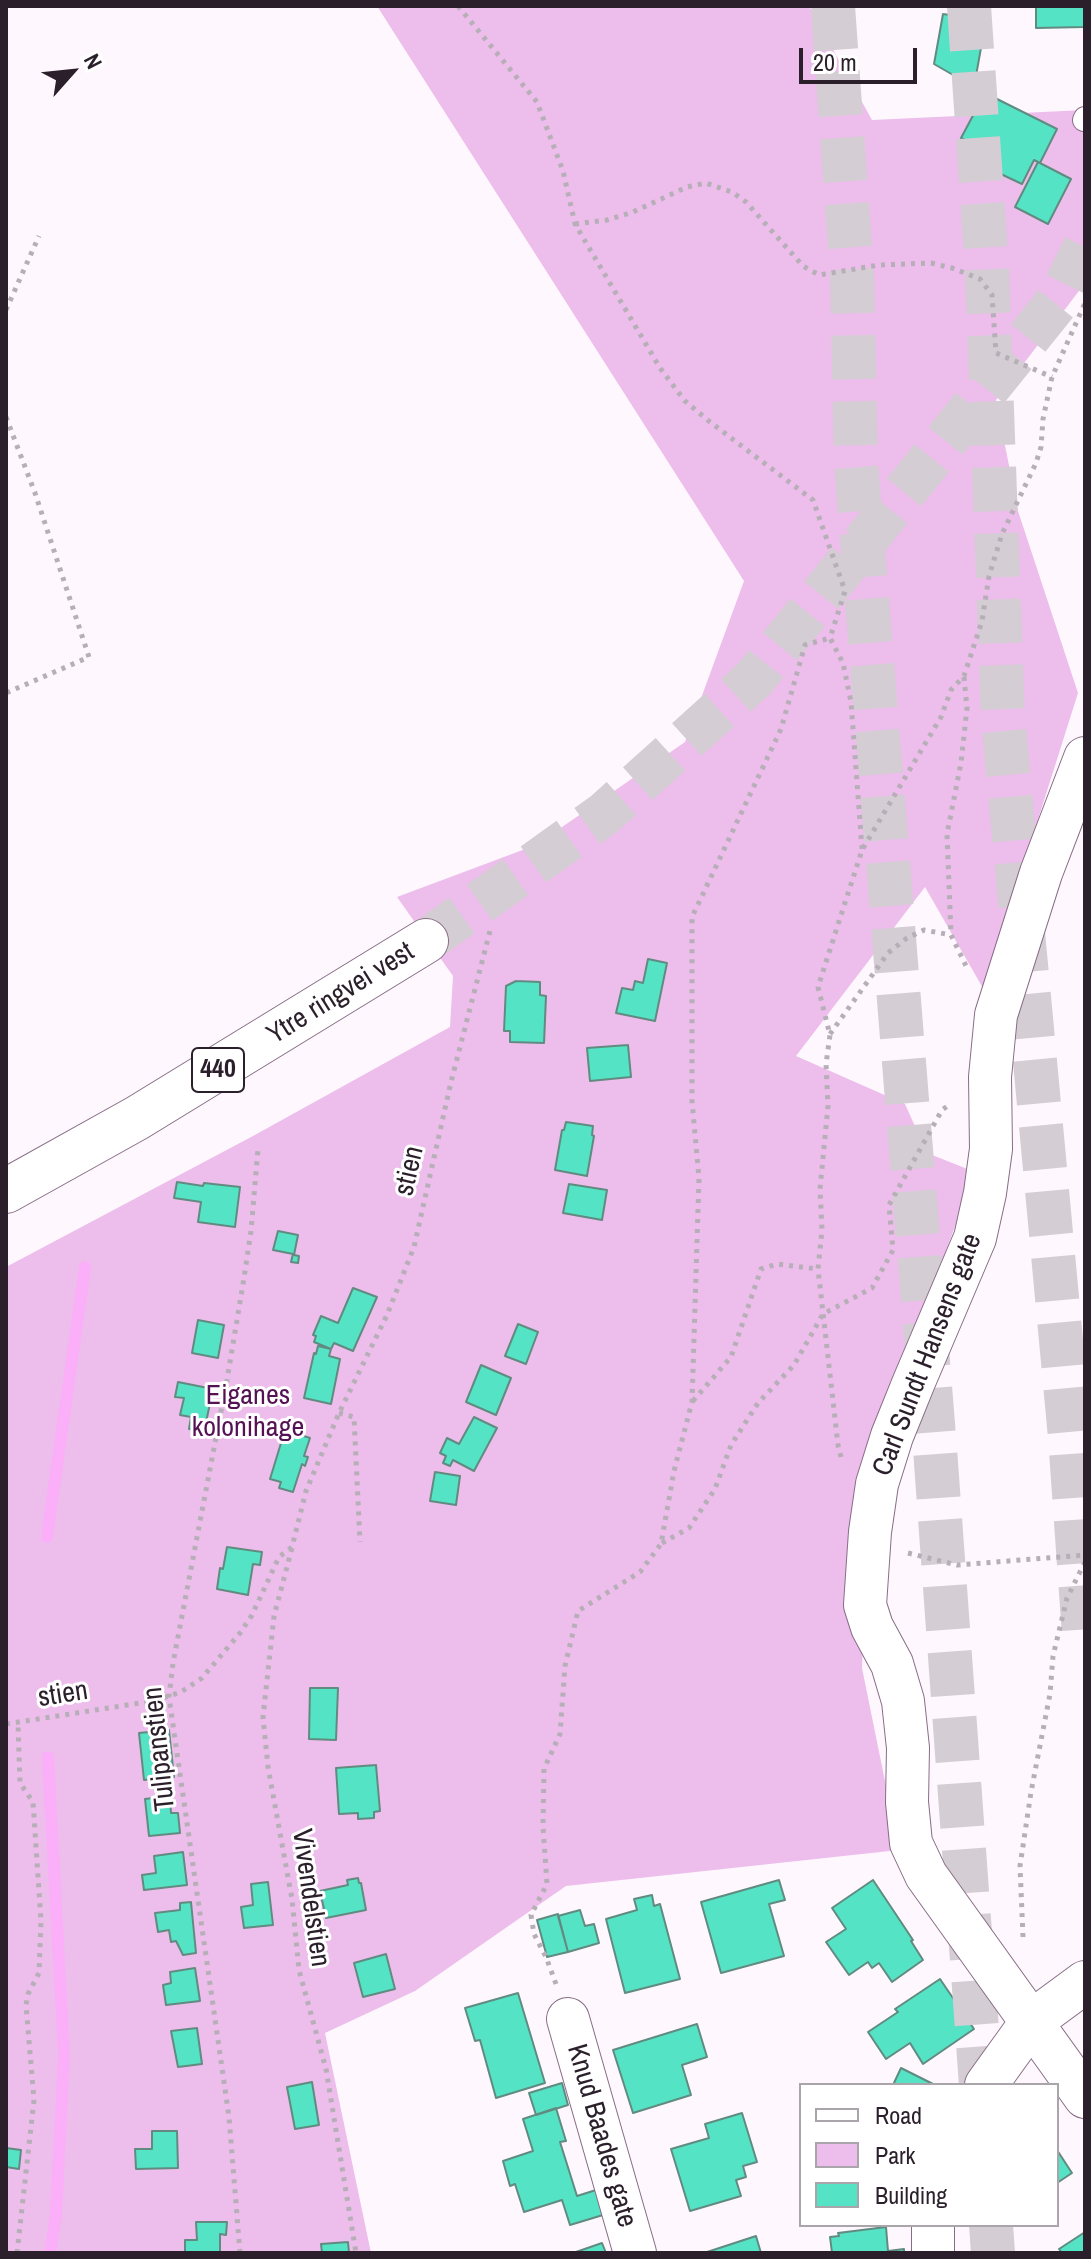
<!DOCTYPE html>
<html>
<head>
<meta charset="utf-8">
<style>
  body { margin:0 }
  #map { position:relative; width:1091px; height:2259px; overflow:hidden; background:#fef8fe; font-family:"Archivo Narrow",sans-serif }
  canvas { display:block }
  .frame { position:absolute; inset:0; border:8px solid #2a1f2a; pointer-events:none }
  .legend { position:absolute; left:799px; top:2083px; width:260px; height:144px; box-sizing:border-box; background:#fff; border:2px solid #aaa5aa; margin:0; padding:10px 14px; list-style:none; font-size:24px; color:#2a1f2a }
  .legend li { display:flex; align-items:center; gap:16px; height:40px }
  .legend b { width:40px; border:2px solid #aaa5aa }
  .north { position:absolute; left:32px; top:32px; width:80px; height:80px; -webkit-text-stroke:6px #fff; paint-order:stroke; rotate:63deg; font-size:22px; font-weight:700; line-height:32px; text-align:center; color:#2a1f2a }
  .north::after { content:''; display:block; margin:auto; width:28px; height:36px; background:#2a1f2a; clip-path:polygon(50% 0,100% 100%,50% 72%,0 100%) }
  .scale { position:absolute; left:799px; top:48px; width:118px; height:36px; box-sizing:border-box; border:4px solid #2a1f2a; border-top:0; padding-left:10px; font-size:24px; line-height:28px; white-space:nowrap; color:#2a1f2a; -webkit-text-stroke:6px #fff; paint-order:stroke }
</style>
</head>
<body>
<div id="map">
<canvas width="1091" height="2259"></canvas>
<div class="frame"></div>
<ul class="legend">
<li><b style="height:10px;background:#fff"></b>Road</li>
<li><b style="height:22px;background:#edbdeb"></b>Park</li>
<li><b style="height:22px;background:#55e3c5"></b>Building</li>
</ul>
<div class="north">N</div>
<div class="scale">20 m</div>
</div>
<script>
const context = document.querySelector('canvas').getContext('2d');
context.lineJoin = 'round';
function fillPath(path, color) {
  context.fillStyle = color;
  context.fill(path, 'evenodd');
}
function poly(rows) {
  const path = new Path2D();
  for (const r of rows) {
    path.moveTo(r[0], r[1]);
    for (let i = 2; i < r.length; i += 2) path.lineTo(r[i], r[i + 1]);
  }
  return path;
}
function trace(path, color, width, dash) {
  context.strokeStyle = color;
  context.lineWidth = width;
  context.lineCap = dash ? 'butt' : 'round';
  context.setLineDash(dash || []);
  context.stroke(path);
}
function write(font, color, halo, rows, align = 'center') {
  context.font = font + ' "Archivo Narrow",sans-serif';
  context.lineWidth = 6;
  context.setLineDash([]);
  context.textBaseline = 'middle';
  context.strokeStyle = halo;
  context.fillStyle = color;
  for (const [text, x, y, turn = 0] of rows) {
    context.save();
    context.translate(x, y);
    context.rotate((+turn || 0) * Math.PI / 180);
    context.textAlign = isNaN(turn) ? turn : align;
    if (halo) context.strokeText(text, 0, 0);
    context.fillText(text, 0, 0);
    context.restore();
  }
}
fillPath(poly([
  [377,6,809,6,872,120,1085,110,1085,283,996,400,1018,511,1078,693,984,990,925,887,796,1056,905,1104,927,1153,975,1172,871,1454,862,1668,899,1850,566,1886,415,1991,325,2033,371,2253,6,2253,6,1267,253,1136,450,1027,453,976,397,897,536,845,685,742,744,581]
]), '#edbdeb');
trace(poly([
  [47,1537,85,1267],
  [48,1757,64,2055,56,2215,50,2253]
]), '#fbaff9', 12);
const building = poly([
  [1036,6,1085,6,1085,27,1036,28,1036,6],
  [943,14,986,20,974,87,934,64,943,14],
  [985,93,1057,129,1040,163,1034,160,1022,184,969,159,975,145,961,138,985,93],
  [1038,162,1071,179,1048,224,1015,207,1038,162],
  [648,959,667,963,655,1021,616,1013,622,988,633,990,635,981,643,983,648,959],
  [516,981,540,982,540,995,546,996,544,1043,510,1042,510,1031,504,1031,506,986,516,981],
  [628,1045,631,1077,590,1081,587,1048,628,1045],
  [566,1122,593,1126,592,1135,594,1136,587,1176,555,1170,562,1130,564,1130,566,1122],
  [177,1182,203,1186,204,1183,240,1187,235,1227,198,1222,201,1202,174,1198,177,1182],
  [569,1184,607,1190,602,1220,563,1213,569,1184],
  [278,1231,298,1235,294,1255,299,1256,298,1263,291,1262,293,1254,273,1250,278,1231],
  [353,1288,377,1297,353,1351,334,1343,331,1349,314,1342,316,1336,313,1335,321,1316,338,1323,353,1288],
  [198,1320,224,1325,218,1358,192,1353,198,1320],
  [518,1324,538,1332,526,1364,505,1356,518,1324],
  [318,1346,331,1349,329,1356,340,1359,331,1404,304,1398,314,1353,316,1354,318,1346],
  [481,1365,511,1378,496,1415,466,1402,481,1365],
  [178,1382,213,1389,204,1432,189,1429,191,1417,180,1415,184,1398,175,1397,178,1382],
  [474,1417,497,1428,474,1471,453,1460,450,1466,443,1463,446,1456,440,1453,447,1438,459,1444,474,1417],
  [285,1430,310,1438,304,1456,308,1457,305,1466,302,1464,293,1492,279,1488,281,1482,270,1479,285,1430],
  [435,1472,460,1476,456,1505,430,1501,435,1472],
  [227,1547,262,1552,260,1565,253,1564,248,1595,217,1589,220,1568,223,1569,227,1547],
  [310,1688,338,1688,336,1740,309,1739,310,1688],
  [169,1730,174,1777,144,1780,139,1733,169,1730],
  [376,1765,380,1811,374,1812,374,1818,358,1819,358,1813,339,1814,336,1768,376,1765],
  [170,1796,171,1813,178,1813,180,1833,149,1836,145,1799,170,1796],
  [183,1852,187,1885,144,1890,142,1875,156,1873,154,1856,183,1852],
  [358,1878,359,1883,361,1883,366,1910,326,1918,320,1891,348,1885,347,1880,358,1878],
  [779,1880,785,1900,769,1904,784,1956,721,1973,701,1902,779,1880],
  [873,1880,913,1940,911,1941,923,1960,892,1982,879,1963,872,1968,868,1962,849,1975,826,1942,846,1929,832,1908,873,1880],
  [268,1882,273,1925,244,1928,241,1907,253,1905,251,1884,268,1882],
  [652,1895,654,1906,660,1904,680,1979,625,1993,606,1919,637,1910,634,1899,652,1895],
  [191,1902,196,1953,183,1955,176,1941,171,1942,169,1930,158,1932,155,1913,180,1910,180,1903,191,1902],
  [580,1910,585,1926,594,1924,599,1943,568,1952,558,1916,580,1910],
  [558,1914,568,1952,547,1957,537,1920,558,1914],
  [386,1954,395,1989,363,1997,354,1963,386,1954],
  [195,1968,200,2001,166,2005,163,1985,171,1983,170,1972,195,1968],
  [940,1979,974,2029,923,2064,910,2043,886,2059,868,2032,898,2012,895,2009,940,1979],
  [518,1993,545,2083,496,2098,480,2040,475,2041,465,2008,518,1993],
  [697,2024,707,2057,682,2065,691,2095,633,2113,613,2050,697,2024],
  [197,2028,202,2064,178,2067,171,2031,197,2028],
  [901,2068,935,2085,893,2085,901,2068],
  [312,2082,319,2125,295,2129,287,2087,312,2082],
  [562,2083,568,2105,536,2115,529,2093,562,2083],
  [556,2108,566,2141,560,2142,577,2196,596,2190,603,2215,570,2225,562,2200,524,2212,515,2184,510,2186,503,2161,533,2151,523,2119,556,2108],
  [742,2113,757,2162,743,2166,746,2177,736,2180,741,2196,690,2211,671,2149,709,2138,705,2124,742,2113],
  [152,2131,177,2131,178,2168,136,2169,135,2149,152,2149,152,2131],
  [6,2148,21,2150,19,2169,6,2167,6,2148],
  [1057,2150,1072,2173,1057,2183,1057,2150],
  [196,2222,227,2222,226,2235,220,2234,220,2253,185,2253,185,2240,197,2240,196,2222],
  [886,2227,888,2251,904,2249,904,2253,832,2253,830,2237,839,2236,838,2233,886,2227],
  [1085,2232,1085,2253,1062,2253,1059,2249,1085,2232],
  [756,2236,761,2253,704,2253,756,2236],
  [348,2242,349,2253,322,2253,321,2244,348,2242],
  [602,2243,606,2253,573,2253,602,2243]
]);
fillPath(building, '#55e3c5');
trace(building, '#618b80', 2);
trace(poly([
  [426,941,604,814,754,679,1058,301,1085,247]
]), '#d4cdd4', 44, [44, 22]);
trace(poly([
  [833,6,852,276,856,464,935,1449,981,2085],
  [969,6,987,269,1003,718,1070,1437,1085,1649],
  [991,2225,993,2253]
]), '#d4cdd4', 44, [44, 22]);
const service = poly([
  [1084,120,1085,118]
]);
const minor = poly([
  [1085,758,1041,873,996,1015,990,1077,991,1149,985,1193,975,1238,913,1384,892,1436,877,1484,870,1532,865,1605,872,1627,892,1664,903,1701,908,1748,907,1802,911,1843,926,1875,1085,2097],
  [568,2019,635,2253],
  [986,2085,1032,2021,1085,1982],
  [933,2225,933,2253]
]);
const primary = poly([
  [6,1191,137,1118,426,941]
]);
trace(service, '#886d87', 24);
trace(minor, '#886d87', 44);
trace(primary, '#886d87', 46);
trace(poly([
  [458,6,537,102,563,171,575,224,660,368,685,401,710,422,813,500,845,591,830,638,843,663,851,702,862,849],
  [575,224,607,220,633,212,687,187,706,183,732,192,746,202,803,266,819,275,879,265,931,263,952,268,980,279,992,295,996,353,1052,377],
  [6,310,39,236],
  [6,417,35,493,89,657,6,693],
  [964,677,967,708,961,763,947,834,951,935,968,970],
  [830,1034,888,953,907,938,924,930,951,935],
  [693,1401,731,1357,761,1269,777,1264,818,1269],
  [339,1413,354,1417,360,1542],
  [841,1457,838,1445,818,1269,822,1230,820,1189,828,1106,826,1064,830,1035,818,987,862,850,941,717,951,690,964,676,982,621,989,576,1002,534,1036,463,1041,447,1043,419,1052,377,1085,303],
  [662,1543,689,1528,715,1489,731,1445,758,1403,794,1365,823,1314,872,1288,893,1250,889,1205,942,1110,949,1105],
  [292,1548,274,1616,263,1717,268,1767,292,1899,299,1970,326,2069,356,2253],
  [908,1553,957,1565,1085,1555],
  [6,1724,153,1701,181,1692,202,1678,240,1633,252,1615,279,1557,292,1547,306,1491,339,1413,387,1315,414,1247,451,1082,491,927],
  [1023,1937,1020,1866,1031,1792,1050,1694,1053,1656,1067,1598,1085,1562],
  [556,1984,546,1957,534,1934,531,1915,547,1884,543,1827,544,1769,560,1734,565,1666,578,1611,640,1572,661,1544,674,1471,692,1402,699,1178,692,1101,692,917,781,729,805,645,830,638],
  [17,2253,34,2100,26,2005,28,1994,39,1973,41,1921,33,1802,20,1783,18,1723],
  [240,2253,229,2117,169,1697,173,1663,227,1380,244,1278,251,1231,258,1149]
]), '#b7afb7', 5, [4, 6]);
trace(service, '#fff', 22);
trace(minor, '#fff', 42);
trace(primary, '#fff', 44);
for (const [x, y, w] of [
  [218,1070,52]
]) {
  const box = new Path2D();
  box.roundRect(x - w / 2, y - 22, w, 44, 6);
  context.fillStyle = '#fff';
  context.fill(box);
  trace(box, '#2a1f2a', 2);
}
write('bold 26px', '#2a1f2a', null, [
  ["440",218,1070]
]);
write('28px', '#2a1f2a', '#fff', [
  ["Ytre ringvei vest",341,994,-32],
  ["stien",410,1171,-77],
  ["Carl Sundt Hansens gate",928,1355,-69],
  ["stien",63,1695,-9],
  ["Tulipanstien",160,1749,-96],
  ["Vivendelstien",310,1898,82],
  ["Knud Baades gate",601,2136,74]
]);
write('28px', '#541255', '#fff', [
  ["Eiganes",248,1396],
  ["kolonihage",248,1428]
]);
</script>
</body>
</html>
